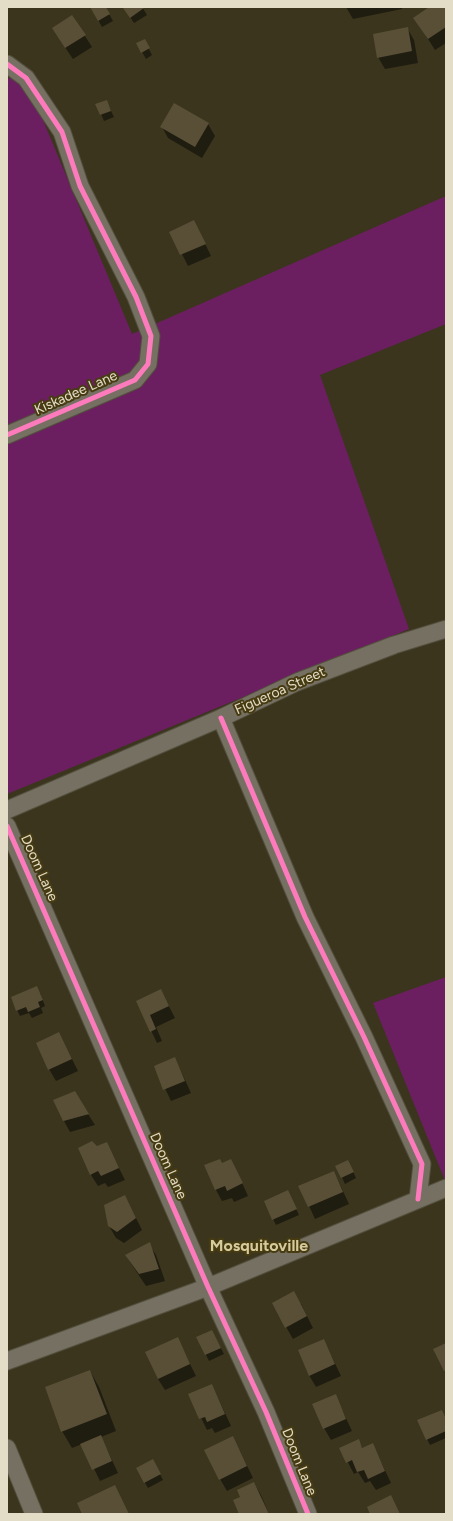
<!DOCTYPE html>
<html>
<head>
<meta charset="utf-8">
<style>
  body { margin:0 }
  #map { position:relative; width:453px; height:1521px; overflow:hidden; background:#3b351e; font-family:Figtree,sans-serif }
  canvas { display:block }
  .frame { position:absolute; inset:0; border:8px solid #e3dcc6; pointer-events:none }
</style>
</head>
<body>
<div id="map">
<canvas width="453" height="1521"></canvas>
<div class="frame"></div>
</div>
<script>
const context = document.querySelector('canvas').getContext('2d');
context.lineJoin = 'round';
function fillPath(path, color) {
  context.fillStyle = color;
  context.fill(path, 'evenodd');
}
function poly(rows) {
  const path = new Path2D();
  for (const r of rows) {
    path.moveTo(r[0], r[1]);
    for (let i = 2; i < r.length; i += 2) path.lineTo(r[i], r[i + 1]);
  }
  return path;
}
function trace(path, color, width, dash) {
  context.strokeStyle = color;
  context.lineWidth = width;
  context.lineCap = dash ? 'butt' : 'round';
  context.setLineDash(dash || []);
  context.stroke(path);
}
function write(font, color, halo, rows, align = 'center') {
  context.font = font + ' Figtree,sans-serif';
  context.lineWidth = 4;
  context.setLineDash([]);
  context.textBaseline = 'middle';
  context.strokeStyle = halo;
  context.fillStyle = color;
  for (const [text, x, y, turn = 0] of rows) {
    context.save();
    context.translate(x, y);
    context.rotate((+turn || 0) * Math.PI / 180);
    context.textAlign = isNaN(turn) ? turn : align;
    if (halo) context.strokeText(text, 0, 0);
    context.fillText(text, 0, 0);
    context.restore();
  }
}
fillPath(poly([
  [23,72,132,334,446,196,446,324,320,375,409,629,7,794,7,79],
  [446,977,446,1183,373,1003]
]), '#6c1f60');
fillPath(poly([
  [91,7,105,7,113,21,102,27],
  [126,7,142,7,147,15,134,23,128,14],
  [346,7,402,7,402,9,353,19],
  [431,7,446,7,446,43,435,50,415,18],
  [72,16,92,47,73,59,60,40],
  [407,28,414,40,418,63,385,69,378,57],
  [144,40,152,55,146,59,137,43],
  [106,101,114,117,104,121,97,105],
  [208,124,215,136,202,158,168,138,162,127],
  [194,221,211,256,188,266,171,232],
  [161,991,175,1018,156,1027,162,1041,157,1043,137,1001],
  [40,993,45,1006,41,1008,43,1013,32,1018,29,1013,20,1016,17,1010],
  [59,1033,78,1071,56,1081,49,1069],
  [175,1058,191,1093,171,1101,155,1067],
  [88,1114,95,1125,70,1132,64,1121],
  [106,1143,125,1180,108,1187,105,1183,98,1186,91,1175,97,1147],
  [222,1164,237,1172,248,1196,234,1202,232,1198,222,1201,216,1190],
  [337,1166,351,1167,356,1178,345,1184],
  [334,1172,349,1204,315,1219,300,1186],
  [125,1196,142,1230,124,1243,116,1238,109,1226],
  [291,1198,299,1215,276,1225,273,1219],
  [149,1244,156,1255,165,1281,146,1286,126,1256],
  [273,1304,301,1304,313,1328,293,1339],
  [215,1337,224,1354,209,1361,198,1338],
  [177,1338,196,1376,165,1390,158,1379],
  [324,1340,341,1376,316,1387,309,1375],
  [90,1371,99,1387,116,1431,101,1437,118,1473,100,1481,82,1444,72,1448,62,1431],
  [212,1385,231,1426,215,1433,212,1428,207,1430,190,1395],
  [335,1395,352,1431,331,1440,324,1428],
  [446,1420,446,1438,430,1445,427,1439],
  [358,1441,363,1449,373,1445,391,1483,376,1490,370,1481,365,1483,358,1472,354,1474,341,1449],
  [239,1449,253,1478,227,1491,220,1479],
  [153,1460,163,1480,148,1488,137,1469],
  [254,1483,261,1495,269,1514,240,1514,241,1497]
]), '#0007');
fillPath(poly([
  [90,7,106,7,110,14,98,21],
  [125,7,143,7,144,8,130,18,123,8],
  [429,7,446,7,446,27,428,39,413,18],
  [72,15,86,35,65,48,52,28],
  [408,27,412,51,377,58,373,34],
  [145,39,150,48,141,53,136,43],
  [107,100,111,111,100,115,95,104],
  [174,103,209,123,195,147,160,127],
  [194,220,206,244,180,255,169,232],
  [37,986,43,1000,38,1002,40,1007,28,1012,26,1007,16,1011,11,997],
  [161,989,169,1006,150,1015,156,1029,150,1032,136,1001],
  [59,1032,72,1059,48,1070,36,1043],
  [175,1057,185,1081,163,1090,154,1066],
  [75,1091,89,1114,63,1121,53,1100],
  [92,1141,97,1146,107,1142,119,1168,101,1176,98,1171,90,1175,78,1148],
  [220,1159,222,1163,231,1159,243,1183,227,1191,225,1186,215,1190,204,1165],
  [348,1160,354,1172,341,1178,335,1166],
  [334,1171,343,1192,308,1207,298,1186],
  [288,1190,297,1209,272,1220,264,1201],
  [125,1195,136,1218,117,1232,108,1226,104,1205],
  [150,1242,159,1269,139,1274,125,1255],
  [294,1291,307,1316,285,1328,272,1303],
  [212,1330,221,1348,205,1355,196,1337],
  [178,1337,190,1364,158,1379,145,1352],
  [324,1339,335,1364,309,1376,298,1350],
  [446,1343,446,1370,444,1371,433,1349],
  [90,1370,107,1414,61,1432,45,1387],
  [212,1384,225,1414,207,1422,205,1417,199,1419,188,1394],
  [336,1394,346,1419,323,1429,312,1404],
  [442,1410,446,1419,446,1431,426,1440,417,1420],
  [101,1435,112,1461,92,1470,80,1444],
  [233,1436,247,1466,219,1480,204,1450],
  [359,1439,362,1448,373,1443,385,1471,368,1479,364,1470,357,1472,352,1460,346,1463,339,1448],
  [153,1459,161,1474,144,1483,136,1468],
  [254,1482,269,1514,239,1514,233,1500,240,1497,237,1490],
  [115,1485,129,1514,82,1514,77,1503],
  [391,1495,400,1514,370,1514,367,1507]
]), '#594f36');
const street = poly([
  [7,64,26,78,62,132,80,186,136,297,151,336,148,364,135,380,7,435],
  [221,718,305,917,364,1037,422,1164,418,1199],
  [7,810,221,718,297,682,394,645,446,629],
  [7,826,208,1287,266,1412,308,1514],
  [7,1361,208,1287,446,1188],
  [7,1448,34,1514]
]);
trace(street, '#534f3d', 19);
trace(street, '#757061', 17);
trace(poly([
  [7,64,26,78,62,132,80,186,136,297,151,336,148,364,135,380,7,435],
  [221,718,305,917,364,1037,422,1164,418,1199],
  [7,826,208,1287,266,1412,308,1514]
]), '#fd7abc', 5);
write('14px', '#e3dcc6', '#473b12', [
  ["Kiskadee Lane",76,393,-24],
  ["Figueroa Street",280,691,-24],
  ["Doom Lane",39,868,66],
  ["Doom Lane",168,1166,66],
  ["Doom Lane",299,1462,68]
]);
write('bold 16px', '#d7ca9d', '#473b12', [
  ["Mosquitoville",259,1246]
]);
</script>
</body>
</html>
